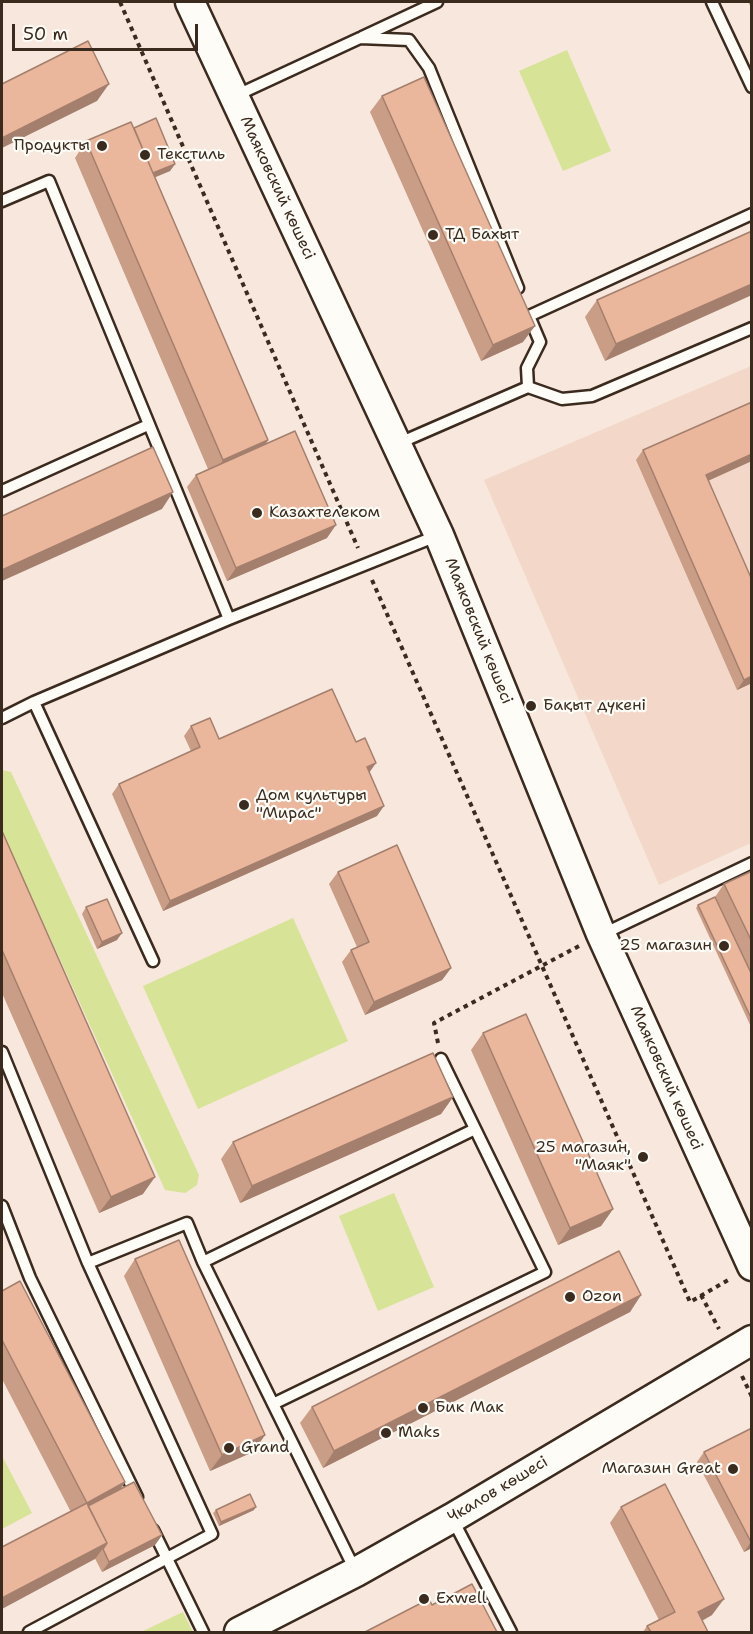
<!DOCTYPE html>
<html>
<head>
<meta charset="utf-8">
<style>
  body { margin:0 }
  #map { position:relative; width:753px; height:1634px; overflow:hidden; background:#f7e7dc; font-family:"Shantell Sans",sans-serif }
  canvas { display:block }
  .frame { position:absolute; inset:0; border:3px solid #3b2a1e; pointer-events:none }
  .scale { position:absolute; left:12px; top:24px; width:186px; height:27px; box-sizing:border-box; border:3px solid #3b2a1e; border-top:0; padding-left:8px; font-size:18px; line-height:21px; white-space:nowrap; color:#3b2a1e; -webkit-text-stroke:4px #fdfcf7; paint-order:stroke }
</style>
</head>
<body>
<div id="map">
<canvas width="753" height="1634"></canvas>
<div class="frame"></div>
<div class="scale">50 m</div>
</div>
<script>
const context = document.querySelector('canvas').getContext('2d');
context.lineJoin = 'round';
function fillPath(path, color) {
  context.fillStyle = color;
  context.fill(path, 'evenodd');
}
function poly(rows) {
  const path = new Path2D();
  for (const r of rows) {
    path.moveTo(r[0], r[1]);
    for (let i = 2; i < r.length; i += 2) path.lineTo(r[i], r[i + 1]);
  }
  return path;
}
function trace(path, color, width, dash) {
  context.strokeStyle = color;
  context.lineWidth = width;
  context.lineCap = dash ? 'butt' : 'round';
  context.setLineDash(dash || []);
  context.stroke(path);
}
function write(font, color, halo, rows, align = 'center') {
  context.font = font + ' "Shantell Sans",sans-serif';
  context.lineWidth = 4.5;
  context.setLineDash([]);
  context.textBaseline = 'middle';
  context.strokeStyle = halo;
  context.fillStyle = color;
  for (const [text, x, y, turn = 0] of rows) {
    context.save();
    context.translate(x, y);
    context.rotate((+turn || 0) * Math.PI / 180);
    context.textAlign = isNaN(turn) ? turn : align;
    if (halo) context.strokeText(text, 0, 0);
    context.fillText(text, 0, 0);
    context.restore();
  }
}
fillPath(poly([
  [751,366,751,843,659,885,484,480]
]), '#f3d8c9');
fillPath(poly([
  [567,50,611,151,563,171,519,71],
  [2,770,11,772,199,1175,197,1185,185,1193,165,1190,2,832],
  [293,918,348,1041,198,1109,143,986],
  [394,1193,434,1287,378,1311,339,1216],
  [2,1456,32,1513,2,1529],
  [183,1612,193,1632,141,1632]
]), '#d7e396');
const lane = poly([
  [712,2,752,87],
  [362,37,437,2],
  [235,96,360,38,409,40,429,68,518,288],
  [2,201,49,181,229,619],
  [529,316,752,214],
  [528,387,527,368,540,342,529,316],
  [397,444,528,387,562,399,592,396,752,328],
  [2,491,148,425],
  [34,702,153,961],
  [2,718,34,702,229,619,439,535],
  [603,934,752,863],
  [2,1052,88,1263,187,1223,203,1262,356,1572],
  [2,1206,30,1278,137,1497],
  [203,1262,475,1129],
  [273,1404,545,1272,441,1059],
  [452,1518,511,1632],
  [153,1530,203,1632],
  [29,1632,212,1534,88,1263]
]);
const secondary = poly([
  [190,2,439,535,601,934,752,1266],
  [239,1632,356,1572,452,1518,752,1340]
]);
trace(lane, '#3b2a1e', 15);
trace(secondary, '#3b2a1e', 33);
trace(poly([
  [120,2,358,548],
  [372,580,690,1302,730,1279],
  [438,1043,434,1023,579,946],
  [701,1295,719,1329],
  [742,1376,752,1397]
]), '#3b2a1e', 4, [4.5, 4.5]);
trace(lane, '#fdfcf7', 10);
trace(secondary, '#fdfcf7', 28);
fillPath(poly([
  [748,2,752,2,752,9],
  [382,96,523,342,481,361,370,112],
  [134,128,175,164,170,171,155,177,268,440,266,444,327,538,227,581,187,487,196,475,208,469,75,158,86,141],
  [752,231,605,361,585,317,597,300],
  [643,450,708,481,752,683,737,690,636,460],
  [191,726,219,739,369,773,377,816,163,911,112,794,119,784,191,751,184,736],
  [2,831,143,1194,99,1213,2,993],
  [752,871,752,1029,696,908,698,905,715,897,724,884],
  [338,872,451,968,442,980,365,1015,342,962,351,950,357,947,329,884],
  [86,907,117,940,97,949,82,914],
  [483,1033,613,1209,601,1226,558,1245,471,1050],
  [453,1097,441,1114,240,1203,221,1159,233,1142],
  [135,1259,265,1435,253,1452,210,1471,124,1276],
  [2,1291,125,1482,121,1489,162,1535,155,1545,102,1572,2,1379],
  [641,1295,630,1312,323,1468,300,1423,312,1407],
  [752,1428,752,1548,744,1552,697,1462,704,1452],
  [621,1507,712,1615,702,1621,708,1632,643,1632,647,1626,659,1620,610,1523],
  [216,1510,254,1510,219,1526,213,1513]
]), '#c99d86');
fillPath(poly([
  [109,84,97,101,2,148,2,138],
  [175,164,170,171,139,184,144,177],
  [752,284,752,295,605,361,616,344],
  [535,326,523,342,481,361,493,345],
  [268,440,257,457,212,477,223,460],
  [752,454,752,461,699,485,706,475],
  [173,492,162,509,2,581,2,570],
  [336,525,327,538,227,581,236,568],
  [752,676,752,683,737,690,744,680],
  [376,763,369,773,367,767],
  [384,806,377,816,163,911,170,901],
  [122,933,117,940,97,949,102,942],
  [451,968,442,980,365,1015,374,1002],
  [453,1097,441,1114,240,1203,252,1186],
  [155,1177,143,1194,99,1213,111,1197],
  [613,1209,601,1226,558,1245,570,1228],
  [641,1295,630,1312,323,1468,334,1451],
  [265,1435,253,1452,210,1471,222,1455],
  [125,1482,114,1499,84,1515,87,1503],
  [256,1507,254,1510,219,1526,221,1522],
  [162,1535,155,1545,102,1572,109,1562],
  [751,1542,752,1548,744,1552],
  [107,1543,95,1559,2,1609,2,1598],
  [724,1599,712,1615,686,1629,698,1612]
]), '#a47f6d');
const building = poly([
  [88,41,109,84,2,138,2,84,88,41],
  [424,77,535,326,493,345,382,96,424,77],
  [156,118,175,164,153,173,134,128,156,118],
  [131,122,268,440,223,460,86,141,131,122],
  [752,231,752,284,616,344,597,300,752,231],
  [752,402,752,454,706,475,752,580,752,676,744,680,643,450,752,402],
  [295,431,336,525,236,568,196,475,295,431],
  [153,447,173,492,2,570,2,516,153,447],
  [332,689,356,742,365,738,376,763,367,767,384,806,170,901,119,784,200,747,191,726,210,718,219,739,332,689],
  [2,831,155,1177,111,1197,2,950,2,831],
  [397,845,451,968,374,1002,351,950,369,942,338,872,397,845],
  [752,871,752,942,724,884,752,871],
  [715,897,752,975,752,1020,698,905,715,897],
  [107,899,122,933,102,942,86,907,107,899],
  [526,1014,613,1209,570,1228,483,1033,526,1014],
  [433,1053,453,1097,252,1186,233,1142,433,1053],
  [179,1240,265,1435,222,1455,135,1259,179,1240],
  [619,1251,641,1295,334,1451,312,1407,619,1251],
  [20,1281,125,1482,87,1503,2,1340,2,1291,20,1281],
  [752,1428,752,1542,751,1542,704,1452,752,1428],
  [134,1482,162,1535,109,1562,103,1549,107,1543,88,1506,134,1482],
  [665,1484,724,1599,698,1612,708,1632,651,1632,647,1626,675,1612,621,1507,665,1484],
  [250,1494,256,1507,221,1522,216,1510,250,1494],
  [87,1503,107,1543,2,1598,2,1547,87,1503],
  [472,1584,497,1632,365,1632,429,1599,432,1605,472,1584]
]);
fillPath(building, '#eab69c');
trace(building, '#a47f6d', 1.5);
for (const [x, y, r, color] of [
  [102,146,6,"#3b2a1e"],
  [145,155,6,"#3b2a1e"],
  [433,235,6,"#3b2a1e"],
  [257,513,6,"#3b2a1e"],
  [531,706,6,"#3b2a1e"],
  [244,805,6,"#3b2a1e"],
  [724,946,6,"#3b2a1e"],
  [643,1157,6,"#3b2a1e"],
  [570,1297,6,"#3b2a1e"],
  [423,1408,6,"#3b2a1e"],
  [386,1433,6,"#3b2a1e"],
  [229,1448,6,"#3b2a1e"],
  [733,1469,6,"#3b2a1e"],
  [424,1599,6,"#3b2a1e"]
]) {
  const dot = new Path2D();
  dot.arc(x, y, r, 0, 2 * Math.PI);
  context.fillStyle = color;
  context.fill(dot);
  trace(dot, '#fdfcf7', 2);
}
write('16px', '#3b2a1e', '#fdfcf7', [
  ["Продукты",90,146,"right"],
  ["Текстиль",157,155],
  ["ТД Бахыт",445,235],
  ["Казахтелеком",269,513],
  ["Бақыт дүкені",543,706],
  ["Дом культуры",256,796],
  ["\"Мирас\"",256,814],
  ["25 магазин",712,946,"right"],
  ["25 магазин,",631,1148,"right"],
  ["\"Маяк\"",631,1166,"right"],
  ["Ozon",582,1297],
  ["Бик Мак",435,1408],
  ["Maks",398,1433],
  ["Grand",241,1448],
  ["Магазин Great",721,1469,"right"],
  ["Exwell",436,1599]
], 'left');
write('16px', '#3b2a1e', '#fdfcf7', [
  ["Маяковский көшесі",277,188,65],
  ["Маяковский көшесі",478,631,68],
  ["Маяковский көшесі",666,1078,66],
  ["Чкалов көшесі",498,1490,-31]
]);
</script>
</body>
</html>
